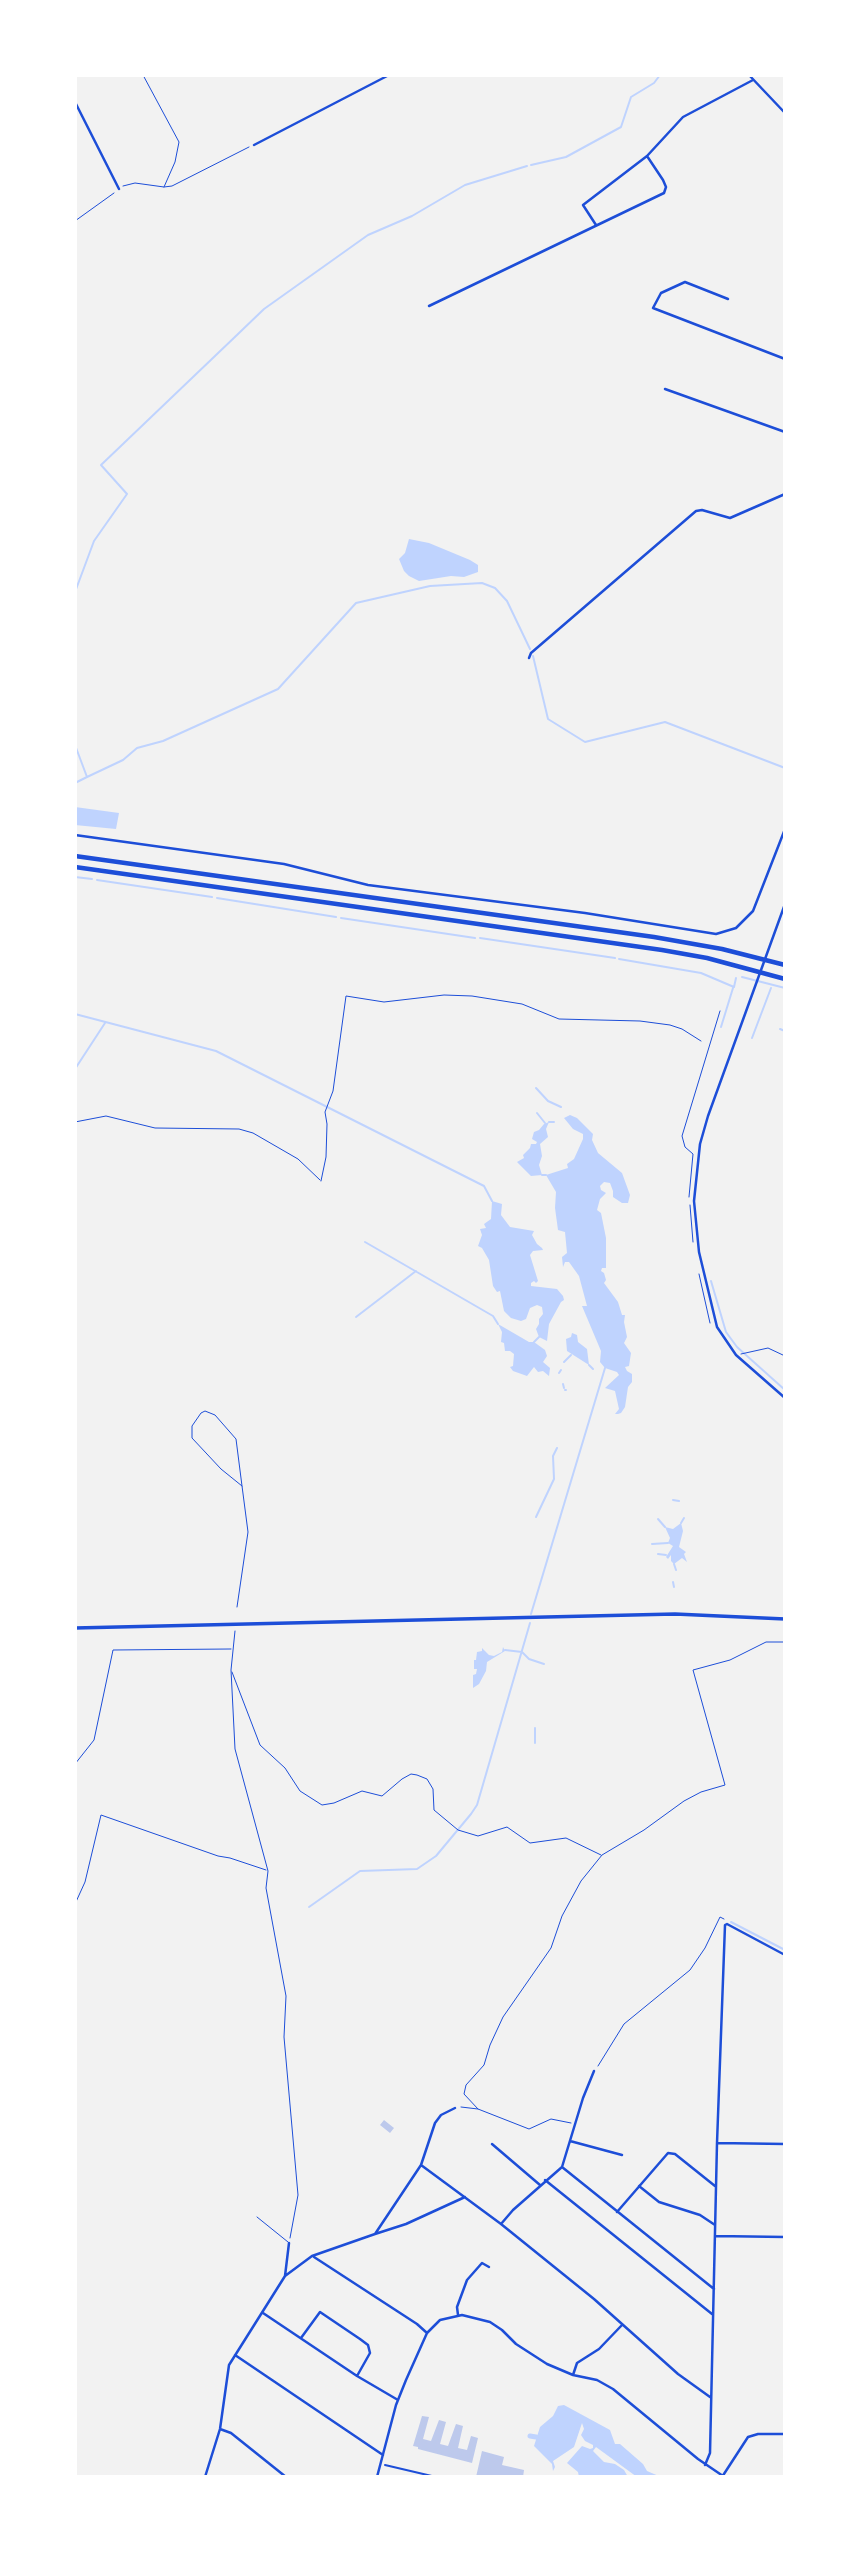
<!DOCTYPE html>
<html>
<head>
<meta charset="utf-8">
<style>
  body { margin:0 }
  #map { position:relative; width:860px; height:2552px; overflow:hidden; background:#f2f2f2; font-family:"Open Sans",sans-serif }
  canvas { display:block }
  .frame { position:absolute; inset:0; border:77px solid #fff; pointer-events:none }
</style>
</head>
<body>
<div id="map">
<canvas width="860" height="2552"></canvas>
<div class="frame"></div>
</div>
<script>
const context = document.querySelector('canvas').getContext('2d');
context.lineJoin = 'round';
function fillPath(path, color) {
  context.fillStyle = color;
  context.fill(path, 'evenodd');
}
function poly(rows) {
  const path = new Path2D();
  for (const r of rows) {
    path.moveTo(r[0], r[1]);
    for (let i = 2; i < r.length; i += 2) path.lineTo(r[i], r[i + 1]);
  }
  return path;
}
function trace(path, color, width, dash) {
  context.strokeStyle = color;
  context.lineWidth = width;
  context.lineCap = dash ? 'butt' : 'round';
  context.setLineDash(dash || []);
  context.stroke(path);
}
fillPath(poly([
  [409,539,429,543,470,560,478,565,478,572,464,577,451,576,419,581,409,576,404,571,399,559,405,553],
  [75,807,119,813,116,829,75,825],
  [570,1115,577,1118,593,1134,592,1140,598,1153,622,1173,630,1195,628,1203,622,1203,613,1197,613,1191,610,1183,604,1182,600,1186,601,1190,606,1193,600,1199,597,1210,601,1213,606,1238,606,1268,602,1268,601,1271,604,1273,606,1280,604,1283,618,1302,622,1315,625,1315,624,1322,627,1337,624,1343,631,1353,629,1366,625,1367,627,1371,632,1374,632,1382,628,1387,625,1407,621,1413,618,1414,615,1414,619,1409,615,1391,605,1388,619,1375,617,1372,605,1368,600,1362,601,1351,582,1306,587,1306,579,1276,569,1262,565,1262,563,1267,562,1257,567,1253,565,1232,558,1230,555,1208,556,1192,546,1175,568,1168,567,1164,574,1159,583,1139,583,1134,573,1129,564,1118],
  [549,1122,546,1129,548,1137,540,1144,542,1156,539,1165,542,1175,531,1176,517,1162,524,1158,523,1155,530,1148,531,1144,536,1144,537,1142,532,1139,534,1132,539,1130,544,1124],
  [492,1201,502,1204,501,1215,510,1227,534,1231,532,1235,537,1244,542,1248,543,1250,533,1251,530,1255,538,1281,536,1283,534,1281,531,1283,531,1286,557,1289,563,1296,564,1300,561,1302,549,1324,547,1341,539,1337,536,1329,539,1324,539,1319,543,1314,542,1307,537,1305,530,1308,526,1319,521,1321,511,1318,504,1311,500,1291,497,1292,493,1286,489,1260,482,1248,478,1246,482,1235,480,1229,486,1228,484,1224,491,1219],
  [498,1324,529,1342,534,1342,545,1350,547,1356,543,1362,550,1368,549,1376,543,1371,538,1372,534,1367,527,1376,513,1371,510,1367,513,1366,514,1354,510,1351,505,1351,504,1343,501,1342,502,1332],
  [572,1333,577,1335,578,1342,587,1349,589,1365,567,1351,566,1339,571,1337],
  [681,1523,683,1531,679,1547,686,1552,684,1554,687,1562,682,1558,674,1564,671,1561,671,1555,668,1559,666,1557,673,1546,668,1543,670,1538,665,1527,673,1529],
  [503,1647,505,1651,487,1662,486,1671,479,1684,473,1688,473,1675,476,1674,477,1669,474,1669,474,1660,476,1660,477,1652,482,1651,482,1648,489,1655,494,1656,502,1652],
  [564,2405,610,2430,615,2444,620,2444,643,2464,647,2471,661,2477,637,2477,596,2447,593,2451,604,2462,615,2464,624,2470,628,2477,579,2477,578,2472,567,2463,582,2446,590,2449,593,2448,593,2445,585,2441,581,2435,584,2429,582,2423,574,2447,553,2461,555,2467,553,2471,552,2464,534,2446,540,2427,553,2416,558,2406]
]), '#bfd3fe');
trace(poly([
  [531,165,566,157,621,127,631,97,654,83,660,75],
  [75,592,94,541,127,494,101,465,238,334,264,309,368,235,412,216,465,185,527,166],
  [533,656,548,719,585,742,665,722,785,768],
  [75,745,87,777,75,783],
  [87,777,123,760,137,748,163,741,278,689,356,603,430,586,482,583,495,588,507,601,530,649],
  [75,877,92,879],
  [97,880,212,897],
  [217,898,336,917],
  [341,918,475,938],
  [480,938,615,958],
  [619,959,701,973,734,987,736,978],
  [742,977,785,988],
  [75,1014,216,1051,484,1186,492,1201],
  [721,1027,733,988],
  [780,1029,785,1031],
  [752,1038,771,988],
  [75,1069,105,1023],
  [536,1088,548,1101,561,1107],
  [537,1113,545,1123],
  [549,1122,554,1122],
  [542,1175,546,1175],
  [365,1242,493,1316,498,1324],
  [711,1281,726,1332,737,1347,785,1390],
  [356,1317,416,1271],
  [534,1342,539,1337],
  [564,1362,571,1355],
  [589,1365,593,1369],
  [559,1373,561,1370],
  [563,1384,564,1388],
  [565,1390,566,1390],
  [673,1500,679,1501],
  [536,1517,554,1479,553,1456,557,1448],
  [658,1519,665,1527],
  [681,1523,684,1518],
  [652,1544,668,1543],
  [658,1554,666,1555],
  [674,1564,676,1570],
  [673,1582,674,1587],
  [531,1614,605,1368],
  [505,1650,522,1652,529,1659,544,1664],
  [535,1728,535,1743],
  [309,1907,360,1871,417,1869,436,1856,471,1814,477,1805,530,1623],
  [731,1922,785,1950]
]), '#bfd3fe', 2);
trace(poly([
  [530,2436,536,2437]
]), '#bfd3fe', 5);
fillPath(poly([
  [384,2120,394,2128,390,2133,380,2125],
  [422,2416,429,2417,423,2439,431,2441,439,2420,446,2422,440,2444,448,2446,456,2424,463,2426,458,2448,467,2450,471,2436,478,2438,472,2463,418,2449,418,2447,413,2446],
  [482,2451,504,2457,502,2465,524,2470,523,2477,476,2477]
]), '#bdc9ec');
trace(poly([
  [143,75,179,142,175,162,164,187],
  [123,186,135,183,164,187,172,186,249,147],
  [75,221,114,193],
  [75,1122,106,1116,155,1128,239,1129,253,1133,298,1159,320,1180],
  [321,1181,326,1157,327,1124,325,1112,333,1091,346,996,384,1002,444,995,472,996,522,1004,559,1019,640,1021,670,1025,682,1029,701,1041],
  [689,1197,693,1154,685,1147,682,1136,720,1011],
  [690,1205,693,1242],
  [699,1274,710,1323],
  [741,1354,768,1348,785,1356],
  [237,1607,248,1532,242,1486,236,1439,215,1415,205,1411,201,1413,192,1426,192,1438,221,1469,242,1486],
  [235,1631,231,1670,235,1749,268,1871,266,1888,286,1996,284,2037,298,2195,290,2238],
  [232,1672,260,1745,285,1768,300,1791,322,1805,334,1803,362,1791,382,1796,402,1779,411,1774,417,1775,427,1779,433,1789,434,1810,458,1830,478,1836,507,1827,530,1843,566,1838,601,1855],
  [75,1764,94,1740,113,1650,231,1649],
  [75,1904,85,1882,101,1815,218,1856,230,1858,266,1870],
  [598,2066,624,2024,690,1970,705,1948,720,1917,724,1919],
  [461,2107,478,2109,529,2129,551,2119,571,2123],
  [478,2109,464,2094,466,2085,484,2065,490,2045,503,2017,551,1948,562,1916,581,1881,602,1855,644,1830,684,1801,701,1792,725,1785,693,1670,730,1660,766,1642,785,1642]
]), '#1d4ed8', 1);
trace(poly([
  [257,2217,288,2242]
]), '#1d4ed8', 1);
trace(poly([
  [385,2465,436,2477]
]), '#1d4ed8', 2);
trace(poly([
  [75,102,119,189],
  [254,145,389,75],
  [596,225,583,205,647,156],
  [728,299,685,282,661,293,653,308,785,359],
  [429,306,664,193,666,187,663,180,647,156,683,117,753,80],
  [665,389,785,432],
  [529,658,531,653,696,511,702,510,730,518,785,494],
  [75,835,284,864,368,885,585,913,716,934,736,928,753,911,785,829],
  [570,2141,622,2155],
  [717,2143,785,2144],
  [492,2144,540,2185],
  [421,2165,501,2224,594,2299,678,2374,710,2397],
  [562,2167,714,2289],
  [545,2180,712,2314],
  [639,2186,659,2202,700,2215,715,2225],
  [617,2212,668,2153,675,2154,715,2186],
  [501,2224,513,2210,562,2167,583,2098,594,2071],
  [375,2234,406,2224,465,2197],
  [715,2236,785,2237],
  [314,2257,417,2324,427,2333],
  [285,2276,312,2256,375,2234,421,2165,435,2123,441,2115,455,2108],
  [263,2313,357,2376,398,2400],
  [458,2315,457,2307,467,2280,482,2263,489,2267],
  [301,2338,320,2312,360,2339,368,2345,370,2353,357,2376],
  [235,2355,383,2455],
  [573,2375,597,2380,613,2389,698,2459,723,2476],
  [220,2429,231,2433,286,2477],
  [705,2465,710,2453,717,2143,725,1925,727,1924,785,1955],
  [205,2477,220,2429,229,2365,285,2276,289,2243],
  [377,2477,396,2405,406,2380,427,2333,440,2320,462,2315,490,2322,502,2330,516,2344,547,2364,573,2375,577,2363,599,2349,622,2325],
  [722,2477,748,2437,758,2434,785,2434]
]), '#1d4ed8', 2.5);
trace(poly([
  [749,75,785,113],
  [785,904,708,1116,700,1144,694,1201,699,1252,717,1327,736,1355,785,1398]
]), '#1d4ed8', 2.5);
trace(poly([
  [75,1628,675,1614,785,1619]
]), '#1d4ed8', 3.5);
trace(poly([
  [75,856,654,937,722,949,785,965],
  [75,867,662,950,707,958,785,979]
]), '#1d4ed8', 4.5);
</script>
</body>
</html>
